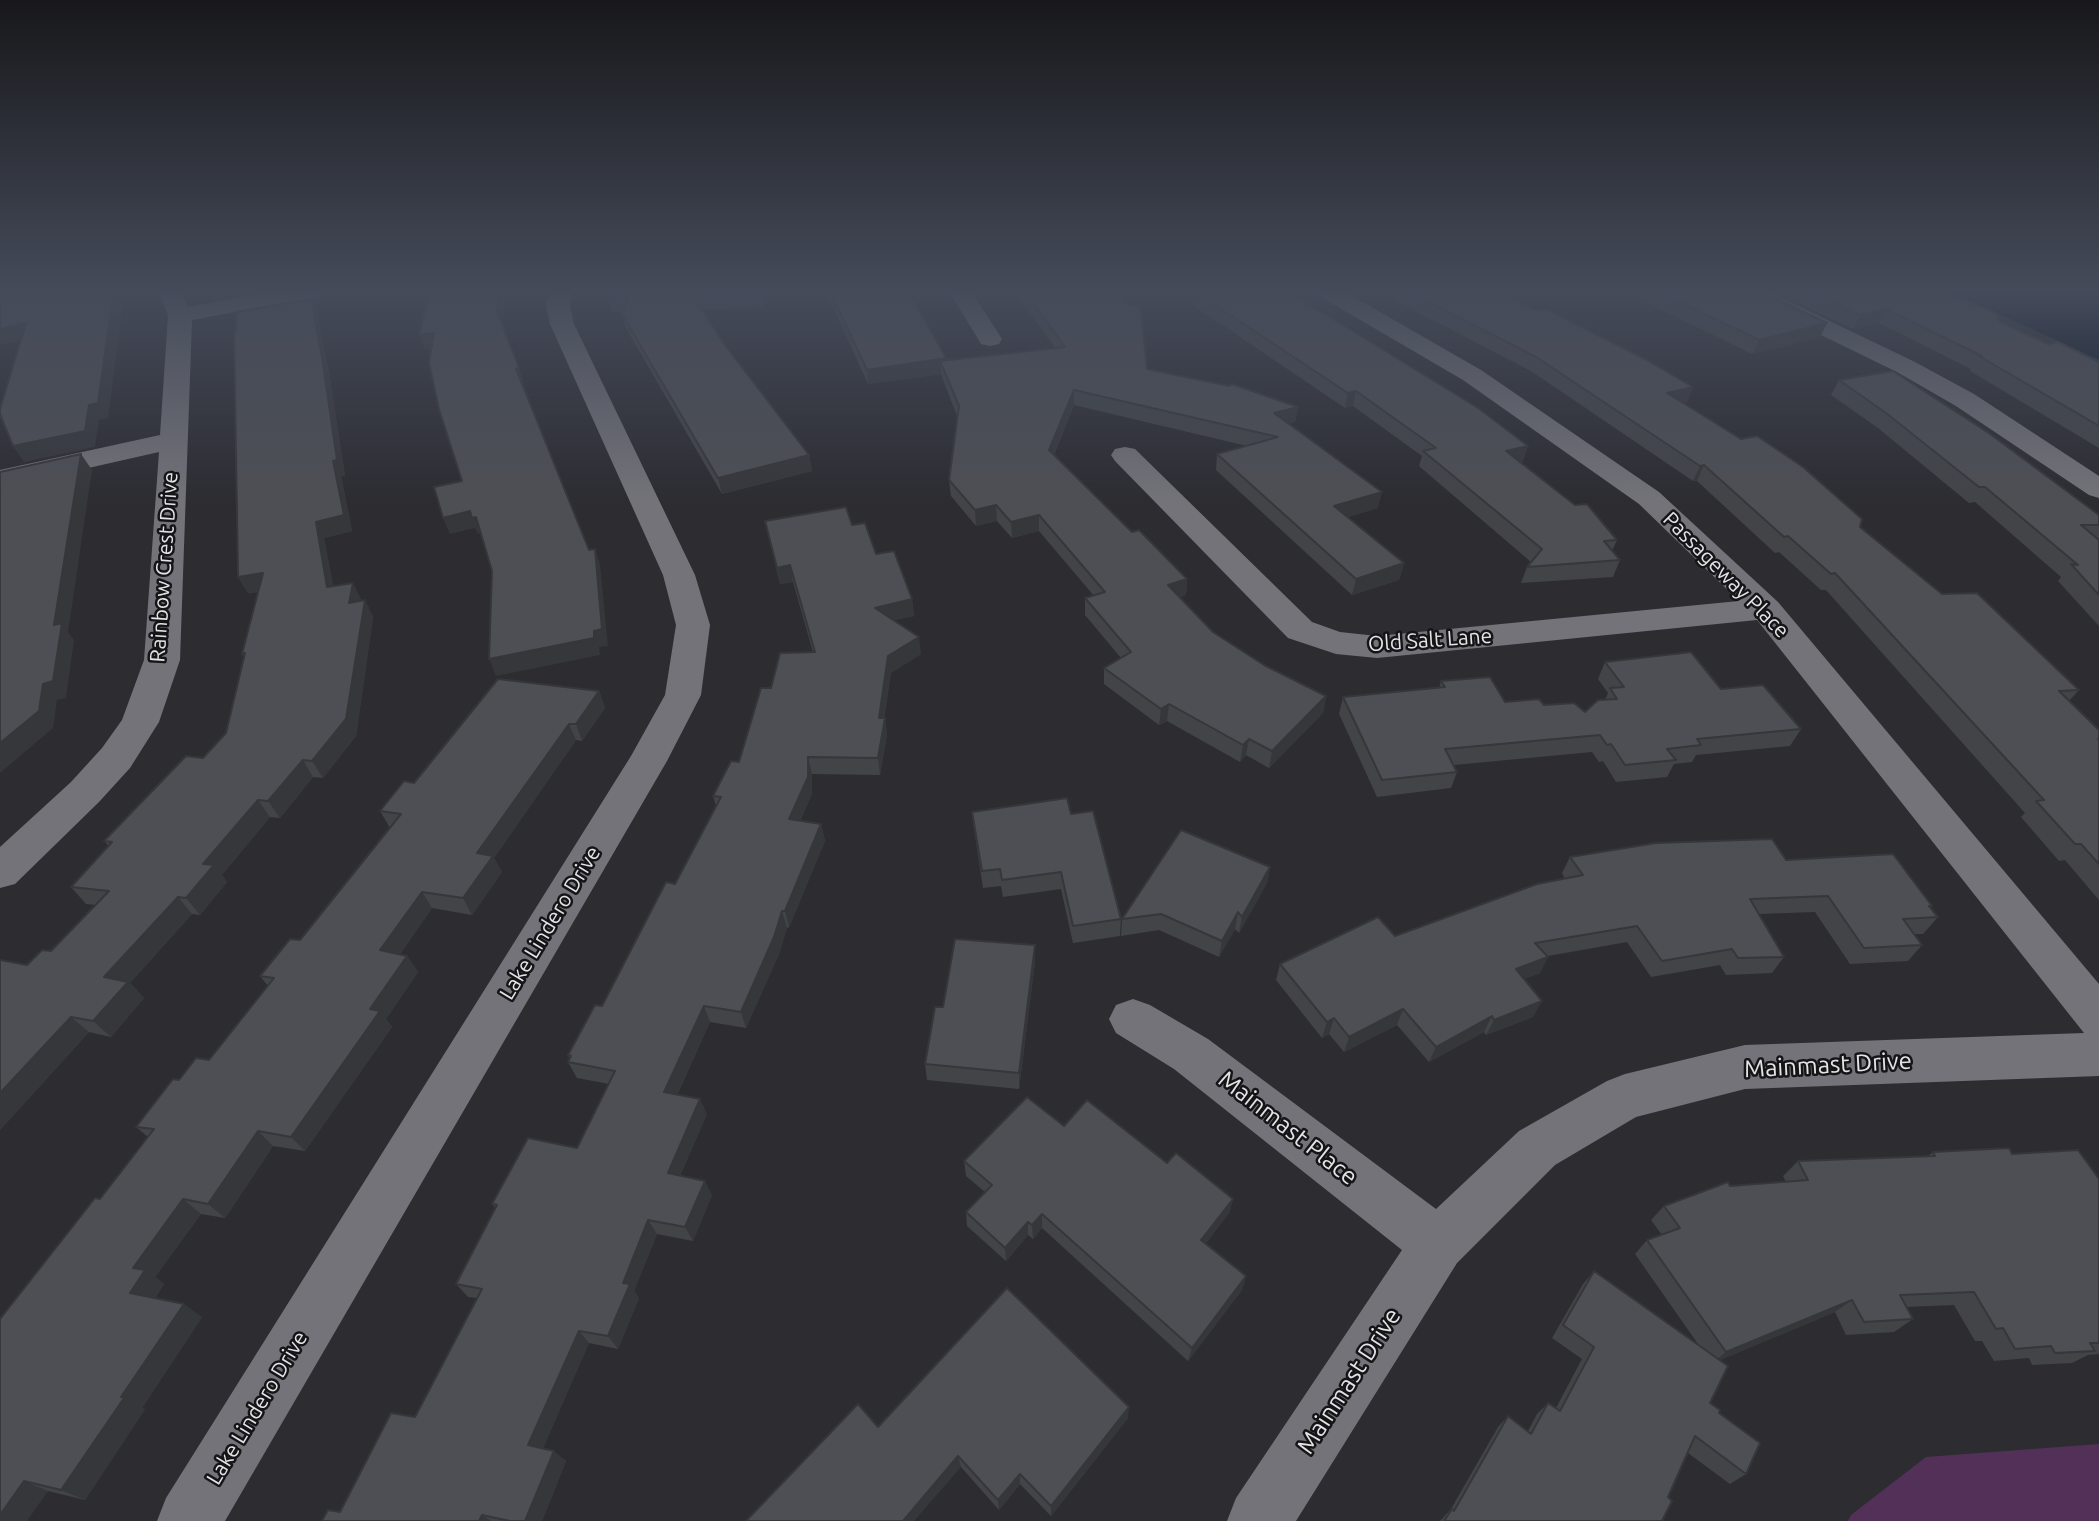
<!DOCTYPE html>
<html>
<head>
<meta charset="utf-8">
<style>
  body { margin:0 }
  canvas { display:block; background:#2c2c31 }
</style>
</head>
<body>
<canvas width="2099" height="1521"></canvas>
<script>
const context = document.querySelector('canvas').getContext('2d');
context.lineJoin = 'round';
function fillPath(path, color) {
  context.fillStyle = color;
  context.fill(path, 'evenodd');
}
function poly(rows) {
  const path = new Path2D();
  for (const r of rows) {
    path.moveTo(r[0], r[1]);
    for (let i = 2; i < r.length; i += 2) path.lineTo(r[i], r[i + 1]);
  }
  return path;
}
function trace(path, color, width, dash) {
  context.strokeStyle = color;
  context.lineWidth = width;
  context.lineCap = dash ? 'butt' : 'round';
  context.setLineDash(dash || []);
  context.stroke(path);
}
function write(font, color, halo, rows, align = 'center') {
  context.font = font + ' Ubuntu,sans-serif';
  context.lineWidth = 5;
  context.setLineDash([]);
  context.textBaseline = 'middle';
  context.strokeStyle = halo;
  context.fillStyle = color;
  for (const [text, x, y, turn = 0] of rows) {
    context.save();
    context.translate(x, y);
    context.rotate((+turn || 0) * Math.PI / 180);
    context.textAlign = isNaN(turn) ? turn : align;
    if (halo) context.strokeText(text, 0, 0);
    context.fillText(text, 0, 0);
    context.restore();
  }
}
fillPath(poly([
  [2099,1444,2099,1521,1848,1521,1851,1515,1926,1457]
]), '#533057');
fillPath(poly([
  [1937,289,2099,289,2099,360,2006,317]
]), '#021224');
fillPath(poly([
  [157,289,179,289,188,307,284,289,332,289,329,294,321,296,192,320,180,660,159,722,130,768,99,802,15,884,0,888,0,847,71,782,102,748,122,720,144,660,159,452,0,488,0,470,160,435,168,315,157,289],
  [551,289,573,289,570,305,574,324,695,575,710,625,701,695,667,761,225,1521,157,1521,166,1498,631,756,665,695,676,625,663,575,550,324,546,305,551,289],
  [948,289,970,289,1002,339,999,344,990,346,981,344,948,289],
  [1313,289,1340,289,1481,370,1659,492,1778,602,2099,984,2099,1076,1745,1089,1636,1117,1555,1165,1457,1263,1296,1521,1227,1521,1236,1498,1402,1250,1174,1069,1116,1033,1109,1019,1116,1005,1133,999,1150,1005,1208,1039,1436,1209,1519,1131,1607,1081,1625,1074,1745,1045,2084,1033,1757,620,1377,658,1336,654,1288,638,1115,461,1111,455,1115,449,1125,447,1135,449,1312,622,1340,632,1377,636,1739,601,1639,504,1463,380,1316,294,1313,289],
  [1734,289,1763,289,1915,362,1974,394,2099,476,2099,498,2089,495,1956,406,1897,372,1737,294,1734,289]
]), '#737379');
fillPath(poly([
  [612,289,764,289,764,307,702,310,728,349,809,455,812,471,722,494,626,328,622,314,623,312,612,312,608,298],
  [825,289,909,289,909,292,946,358,947,361,1055,348,1013,289,1097,289,1147,369,1298,407,1295,422,1288,424,1378,508,1348,517,1404,563,1399,580,1352,595,1216,470,1217,454,1247,446,1074,405,1054,455,1132,532,1187,579,1186,595,1180,597,1213,632,1264,665,1326,696,1323,713,1269,768,1246,755,1240,762,1167,721,1159,725,1104,684,1104,668,1121,658,1085,615,1085,598,1094,596,1039,531,1012,538,997,521,976,526,951,496,949,480,957,416,941,374,868,384],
  [1192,289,1284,289,1523,462,1520,463,1617,540,1612,551,1620,560,1613,577,1521,583,1527,567,1531,562,1419,466,1422,456,1353,406,1345,408,1193,305,1194,291],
  [1377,289,1491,289,1693,387,1687,402,1683,403,1860,527,1942,594,2079,690,2069,701,2099,730,2099,900,2065,860,2059,861,2021,817,2025,813,1826,590,1821,590,1779,552,1775,553,1697,481,1693,481,1531,371,1398,302],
  [1619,289,1755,289,1827,323,1820,337,1752,354],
  [1769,289,1935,289,2000,322,2048,344,2099,362,2099,448,1970,371,1971,369,1879,323,1853,329],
  [311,299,317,314,329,372,345,476,341,476,352,531,324,538,333,586,361,599,361,601,365,600,373,617,356,736,323,778,313,777,280,818,270,817,222,875,227,882,200,915,192,914,130,983,144,998,111,1037,89,1032,0,1130,0,960,27,965,51,951,96,905,86,904,71,887,109,846,104,841,203,758,226,733,244,658,242,654,258,592,248,593,238,577],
  [1839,380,2099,515,2099,626,2058,581,2061,577,1975,502,1969,503,1878,428,1831,395],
  [765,521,852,525,912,599,914,616,894,620,921,654,891,673,884,718,887,734,880,775,812,774,812,794,800,821,821,824,825,841,789,927,787,928,779,954,746,1028,710,1022,677,1095,707,1114,680,1176,712,1195,693,1241,657,1234,634,1291,639,1298,618,1349,589,1343,543,1448,566,1461,542,1521,322,1521,340,1512,415,1417,477,1298,468,1297,456,1284,496,1209,492,1204,577,1148,609,1084,577,1078,568,1062,570,1059,568,1055,602,1006,675,884,716,806,713,796,739,762,771,688,813,652,793,582,780,584],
  [1605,662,1721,689,1801,729,1790,746,1696,755,1692,762,1674,764,1667,777,1616,782,1603,761,1599,762,1592,752,1454,765,1457,772,1451,788,1377,797,1339,714,1343,697,1439,688,1441,681,1505,702,1544,705,1585,712,1605,700,1608,693,1598,679],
  [599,691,605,708,582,741,576,740,494,858,502,872,472,915,432,908,400,954,407,956,418,972,386,1019,392,1027,305,1151,273,1146,225,1218,201,1214,155,1277,164,1284,155,1298,202,1317,142,1408,145,1409,85,1500,48,1491,0,1521,100,1199,148,1137,136,1127,179,1080,209,1060,268,986,260,976,300,940,390,828,380,811,414,783],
  [972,812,1071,814,1121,919,1120,936,1073,943,1061,889,1003,897,1001,886,983,888,974,829],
  [1570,857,1786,860,1932,906,1930,908,1938,917,1923,934,1914,934,1922,945,1908,961,1850,964,1815,912,1759,914,1784,957,1772,973,1726,975,1720,965,1651,977,1627,942,1548,956,1540,973,1524,979,1533,1017,1486,1035,1484,1032,1429,1062,1397,1025,1344,1052,1329,1034,1322,1038,1276,980,1280,964,1395,936,1565,879,1562,873],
  [1270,867,1267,883,1239,933,1235,929,1219,957,1159,930,1121,936,1122,919],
  [1035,961,1019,1089,927,1080,925,1064],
  [1064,1126,1167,1163,1233,1199,1229,1213,1206,1243,1246,1276,1242,1290,1188,1361,1042,1228,1033,1239,1028,1235,1006,1261,967,1226,966,1212,985,1192,966,1176,964,1161],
  [1933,1152,2012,1154,2099,1179,2099,1354,2088,1355,2072,1363,2032,1365,2029,1358,1994,1361,1982,1341,1975,1341,1954,1305,1906,1307,1913,1319,1894,1332,1846,1335,1835,1312,1720,1360,1710,1403,1719,1413,1746,1474,1730,1484,1688,1453,1668,1497,1662,1521,1440,1521,1451,1509,1498,1427,1508,1416,1528,1431,1537,1414,1548,1403,1556,1408,1582,1359,1552,1338,1583,1284,1594,1271,1698,1344,1635,1254,1647,1240,1662,1235,1651,1220,1664,1206,1730,1186,1786,1182,1783,1176,1798,1161,1928,1156],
  [1128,1418,1051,1516,1020,1484,999,1510,961,1467,878,1427]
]), '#424448');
fillPath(poly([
  [114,289,117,289,123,304,108,418,99,420,95,447,24,462,13,446],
  [500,289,506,289,502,325,497,311],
  [762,289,764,289,764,307,762,293],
  [311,299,317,314,329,372,345,476,341,476,352,531,324,538,336,603,327,587,316,522],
  [1886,309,1879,323,1853,329,1860,315],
  [26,323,35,338,0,345,0,329],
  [1827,323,1820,337,1752,354,1759,340],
  [434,333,439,348,425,350,419,335],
  [946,358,947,373,940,361,941,374,868,384,867,370],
  [519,368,524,383,521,384,516,369],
  [1693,387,1687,402,1661,408,1667,393],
  [1074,390,1074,405,1049,466,1049,450],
  [1356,391,1353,406,1345,408,1348,393],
  [1298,407,1295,422,1271,428,1274,413],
  [1528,446,1523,462,1501,467,1506,451],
  [81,454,92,470,68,632,74,640,66,698,57,700,53,728,0,773,0,743,43,684,54,625],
  [809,455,812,471,722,494,718,478],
  [1704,465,1697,481,1693,481,1700,466],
  [1382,492,1378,508,1331,522,1334,506],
  [996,505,997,521,976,526,975,510],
  [470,511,476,517,483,533,478,534,475,528,450,534,443,518],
  [1039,515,1039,531,1012,538,1011,522],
  [595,549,600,565,608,646,599,647,600,655,496,676,489,659,594,631],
  [1404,563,1399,580,1352,595,1356,579],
  [790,565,793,582,780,584,777,568],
  [263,573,273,589,248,593,238,577],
  [1187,579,1186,595,1166,601,1168,585],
  [353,583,361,599,358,620,349,603],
  [912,599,914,616,877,624,875,608],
  [365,600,373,617,356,736,323,778,312,761],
  [919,637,921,654,891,673,881,734,879,718,888,656],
  [599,691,605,708,582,741,576,724],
  [1326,696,1323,713,1269,768,1272,751],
  [1169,704,1167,721,1159,725,1161,709],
  [885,718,887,734,880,775,878,758],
  [569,724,576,740,494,858,502,872,472,915,463,898,477,853],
  [1249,739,1246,755,1240,762,1243,745],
  [808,757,812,774,812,794,793,836,789,819],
  [303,760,313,777,280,818,268,801],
  [258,800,270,817,222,875,227,882,200,915,186,898,203,864],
  [821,824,825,841,789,927,785,911],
  [1270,867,1267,883,1239,933,1242,917],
  [422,892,432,908,391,966,380,950],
  [178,897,192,914,130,983,144,998,111,1037,93,1021,104,977],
  [782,911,787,928,779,954,746,1028,741,1012],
  [1238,912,1235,929,1219,957,1222,941],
  [1035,945,1035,961,1019,1089,1019,1073],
  [407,956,418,972,386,1019,392,1027,305,1151,291,1137,370,1009],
  [1548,957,1540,973,1508,985,1516,969],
  [1542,1001,1533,1017,1486,1035,1494,1020],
  [704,1006,710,1022,671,1107,664,1092],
  [1403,1009,1397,1025,1344,1052,1349,1037],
  [1492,1016,1484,1032,1429,1062,1436,1047],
  [71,1017,89,1032,0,1130,0,1093],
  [1334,1018,1329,1034,1322,1038,1327,1022],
  [700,1099,707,1114,675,1188,668,1173],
  [258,1131,273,1146,225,1218,208,1204],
  [705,1181,712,1195,693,1241,685,1227],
  [183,1199,201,1214,155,1277,164,1284,149,1306,130,1293,133,1268],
  [1233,1199,1229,1213,1198,1253,1201,1240],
  [1042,1214,1042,1228,1033,1239,1032,1225],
  [648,1220,657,1234,634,1291,639,1298,618,1349,608,1336,623,1283],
  [1028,1222,1028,1235,1006,1261,1005,1248],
  [1246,1276,1242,1290,1188,1361,1192,1348],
  [1852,1300,1835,1312,1711,1364,1726,1352],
  [184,1304,202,1317,142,1408,145,1409,85,1500,61,1490,121,1397],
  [579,1331,589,1343,540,1455,528,1445],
  [1129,1407,1128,1418,1051,1516,1051,1506],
  [554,1451,566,1461,542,1521,525,1521],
  [958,1456,961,1467,914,1521,903,1521],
  [1020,1474,1020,1484,999,1510,998,1500],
  [24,1481,48,1491,27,1521,0,1521,0,1515],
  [482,1515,491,1521,479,1521]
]), '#36373b');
const building = poly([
  [6,289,114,289,98,403,89,405,85,431,13,446,0,414,0,409,26,323,0,329,0,290,6,289],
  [430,289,500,289,497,311,519,368,516,369,589,550,595,549,602,629,594,631,594,638,489,659,492,571,476,517,472,518,470,511,443,518,434,487,462,481,439,409,429,363,434,333,419,335,430,289],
  [612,289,762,289,762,293,692,296,728,349,809,455,718,478,622,314,629,297,608,298,612,289],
  [829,289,909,289,909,292,946,358,867,370,829,289],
  [1023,289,1097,289,1099,291,1114,289,1129,306,1140,303,1147,369,1229,386,1232,384,1298,407,1274,413,1382,492,1334,506,1404,563,1356,579,1217,454,1278,437,1074,390,1049,450,1132,532,1139,530,1187,579,1168,585,1213,632,1264,665,1326,696,1272,751,1249,739,1243,745,1169,704,1161,709,1104,668,1131,652,1085,598,1105,592,1039,515,1011,522,996,505,975,510,949,480,959,406,940,361,1065,347,1023,289],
  [1205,289,1284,289,1478,408,1528,446,1506,451,1575,505,1587,504,1617,540,1604,541,1620,560,1527,567,1542,549,1423,451,1436,448,1356,391,1348,393,1194,291,1205,289],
  [1404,289,1491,289,1538,311,1546,309,1645,359,1693,387,1667,393,1741,439,1757,436,1803,467,1862,519,1860,527,1942,594,1977,593,2079,690,2059,691,2099,730,2099,739,2098,739,2099,740,2099,864,2081,844,2075,844,2036,801,2044,800,1835,573,1831,574,1788,536,1784,537,1704,465,1700,466,1536,357,1404,289],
  [1653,289,1755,289,1827,323,1759,340,1653,289],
  [1805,289,1935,289,1996,313,2000,322,2048,344,2058,342,2099,362,2099,426,1979,356,1982,356,1886,309,1860,315,1805,289],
  [311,299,322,357,337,460,333,461,344,515,316,522,327,587,353,583,349,603,365,600,346,719,312,761,303,760,268,801,258,800,203,864,214,865,186,898,178,897,104,977,128,982,93,1021,71,1017,0,1093,0,960,27,965,42,950,51,951,109,891,71,887,112,842,104,841,186,756,203,758,226,733,245,653,242,654,263,573,238,577,234,331,236,331,236,312,311,299],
  [1893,371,1990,434,2099,515,2099,525,2081,525,2099,540,2099,595,2071,564,2078,565,1985,487,1979,487,1886,413,1839,380,1893,371],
  [81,454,54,625,62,623,53,681,43,684,39,711,0,743,0,472,81,454],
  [846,507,852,525,865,523,876,554,894,551,912,599,875,608,919,637,888,656,879,718,885,718,878,758,808,757,808,777,789,819,821,824,785,911,782,911,774,937,741,1012,704,1006,664,1092,700,1099,668,1173,705,1181,685,1227,648,1220,623,1283,630,1284,608,1336,579,1331,528,1445,554,1451,525,1521,510,1521,482,1515,479,1521,322,1521,328,1510,340,1512,391,1413,415,1417,482,1289,456,1284,497,1205,492,1204,528,1138,577,1148,615,1071,568,1062,571,1056,568,1055,595,1005,602,1006,666,882,675,884,721,797,713,796,731,761,739,762,761,688,771,688,780,653,815,652,790,565,777,568,765,521,846,507],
  [1691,652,1721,689,1763,685,1801,729,1697,739,1701,745,1667,749,1676,760,1625,765,1611,744,1607,745,1600,735,1445,749,1457,772,1382,780,1343,697,1445,687,1441,681,1490,677,1505,702,1539,699,1544,705,1574,703,1585,712,1598,700,1617,699,1610,688,1624,687,1605,662,1691,652],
  [498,679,599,691,576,724,569,724,477,853,493,856,463,898,422,892,380,950,407,956,370,1009,380,1011,291,1137,258,1131,208,1204,183,1199,133,1268,145,1270,130,1293,184,1304,121,1397,124,1398,61,1490,24,1481,0,1515,0,1319,95,1198,100,1199,154,1129,136,1127,173,1079,179,1080,196,1058,209,1060,274,978,260,976,290,939,300,940,401,814,380,811,404,781,414,783,498,679],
  [1067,798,1071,814,1093,811,1121,919,1073,926,1061,872,1002,880,1000,869,982,871,972,812,1067,798],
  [1181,830,1270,867,1242,917,1238,912,1222,941,1161,914,1122,919,1181,830],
  [1772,839,1786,860,1893,854,1932,906,1929,906,1938,917,1903,919,1922,945,1864,948,1828,896,1750,899,1784,957,1738,958,1732,949,1662,961,1637,926,1535,943,1548,957,1516,969,1542,1001,1494,1020,1492,1016,1436,1047,1403,1009,1349,1037,1334,1018,1327,1022,1280,964,1378,917,1395,936,1537,884,1583,875,1570,857,1656,843,1772,839],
  [955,939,1035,945,1019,1073,925,1064,935,1007,943,1007,955,939],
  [1027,1097,1064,1126,1087,1100,1167,1163,1176,1153,1233,1199,1201,1240,1246,1276,1192,1348,1042,1214,1032,1225,1028,1222,1005,1248,966,1212,992,1185,964,1161,1027,1097],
  [2009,1148,2012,1154,2078,1150,2099,1179,2099,1343,2090,1343,2095,1351,2055,1353,2051,1346,2015,1349,2003,1328,1996,1329,1974,1292,1900,1295,1913,1319,1864,1322,1852,1300,1726,1352,1647,1240,1680,1228,1664,1206,1728,1182,1730,1186,1808,1180,1798,1161,1935,1156,1933,1152,2009,1148],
  [1594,1271,1728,1366,1710,1403,1720,1410,1719,1413,1760,1443,1746,1474,1695,1436,1668,1497,1672,1501,1662,1521,1444,1521,1452,1509,1454,1511,1508,1416,1531,1434,1548,1403,1560,1411,1594,1347,1563,1325,1594,1271],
  [1007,1288,1129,1407,1051,1506,1020,1474,998,1500,958,1456,903,1521,746,1521,858,1404,878,1427,1007,1288]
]);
fillPath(building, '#4d4f54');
trace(building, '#36373b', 2);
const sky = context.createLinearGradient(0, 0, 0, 502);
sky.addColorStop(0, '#18181b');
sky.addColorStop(0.58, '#454b5a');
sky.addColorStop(1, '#454b5a00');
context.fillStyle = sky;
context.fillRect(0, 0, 2099, 502);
write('21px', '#e4e4e7', '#151417', [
  ["Rainbow Crest Drive",164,567,-86],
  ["Passageway Place",1726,575,45],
  ["Old Salt Lane",1430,640,-4],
  ["Lake Lindero Drive",550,923,-59],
  ["Lake Lindero Drive",257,1408,-59]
]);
write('24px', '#e4e4e7', '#151417', [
  ["Mainmast Drive",1828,1065,-3],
  ["Mainmast Place",1288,1128,38],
  ["Mainmast Drive",1349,1381,-57]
]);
</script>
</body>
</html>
